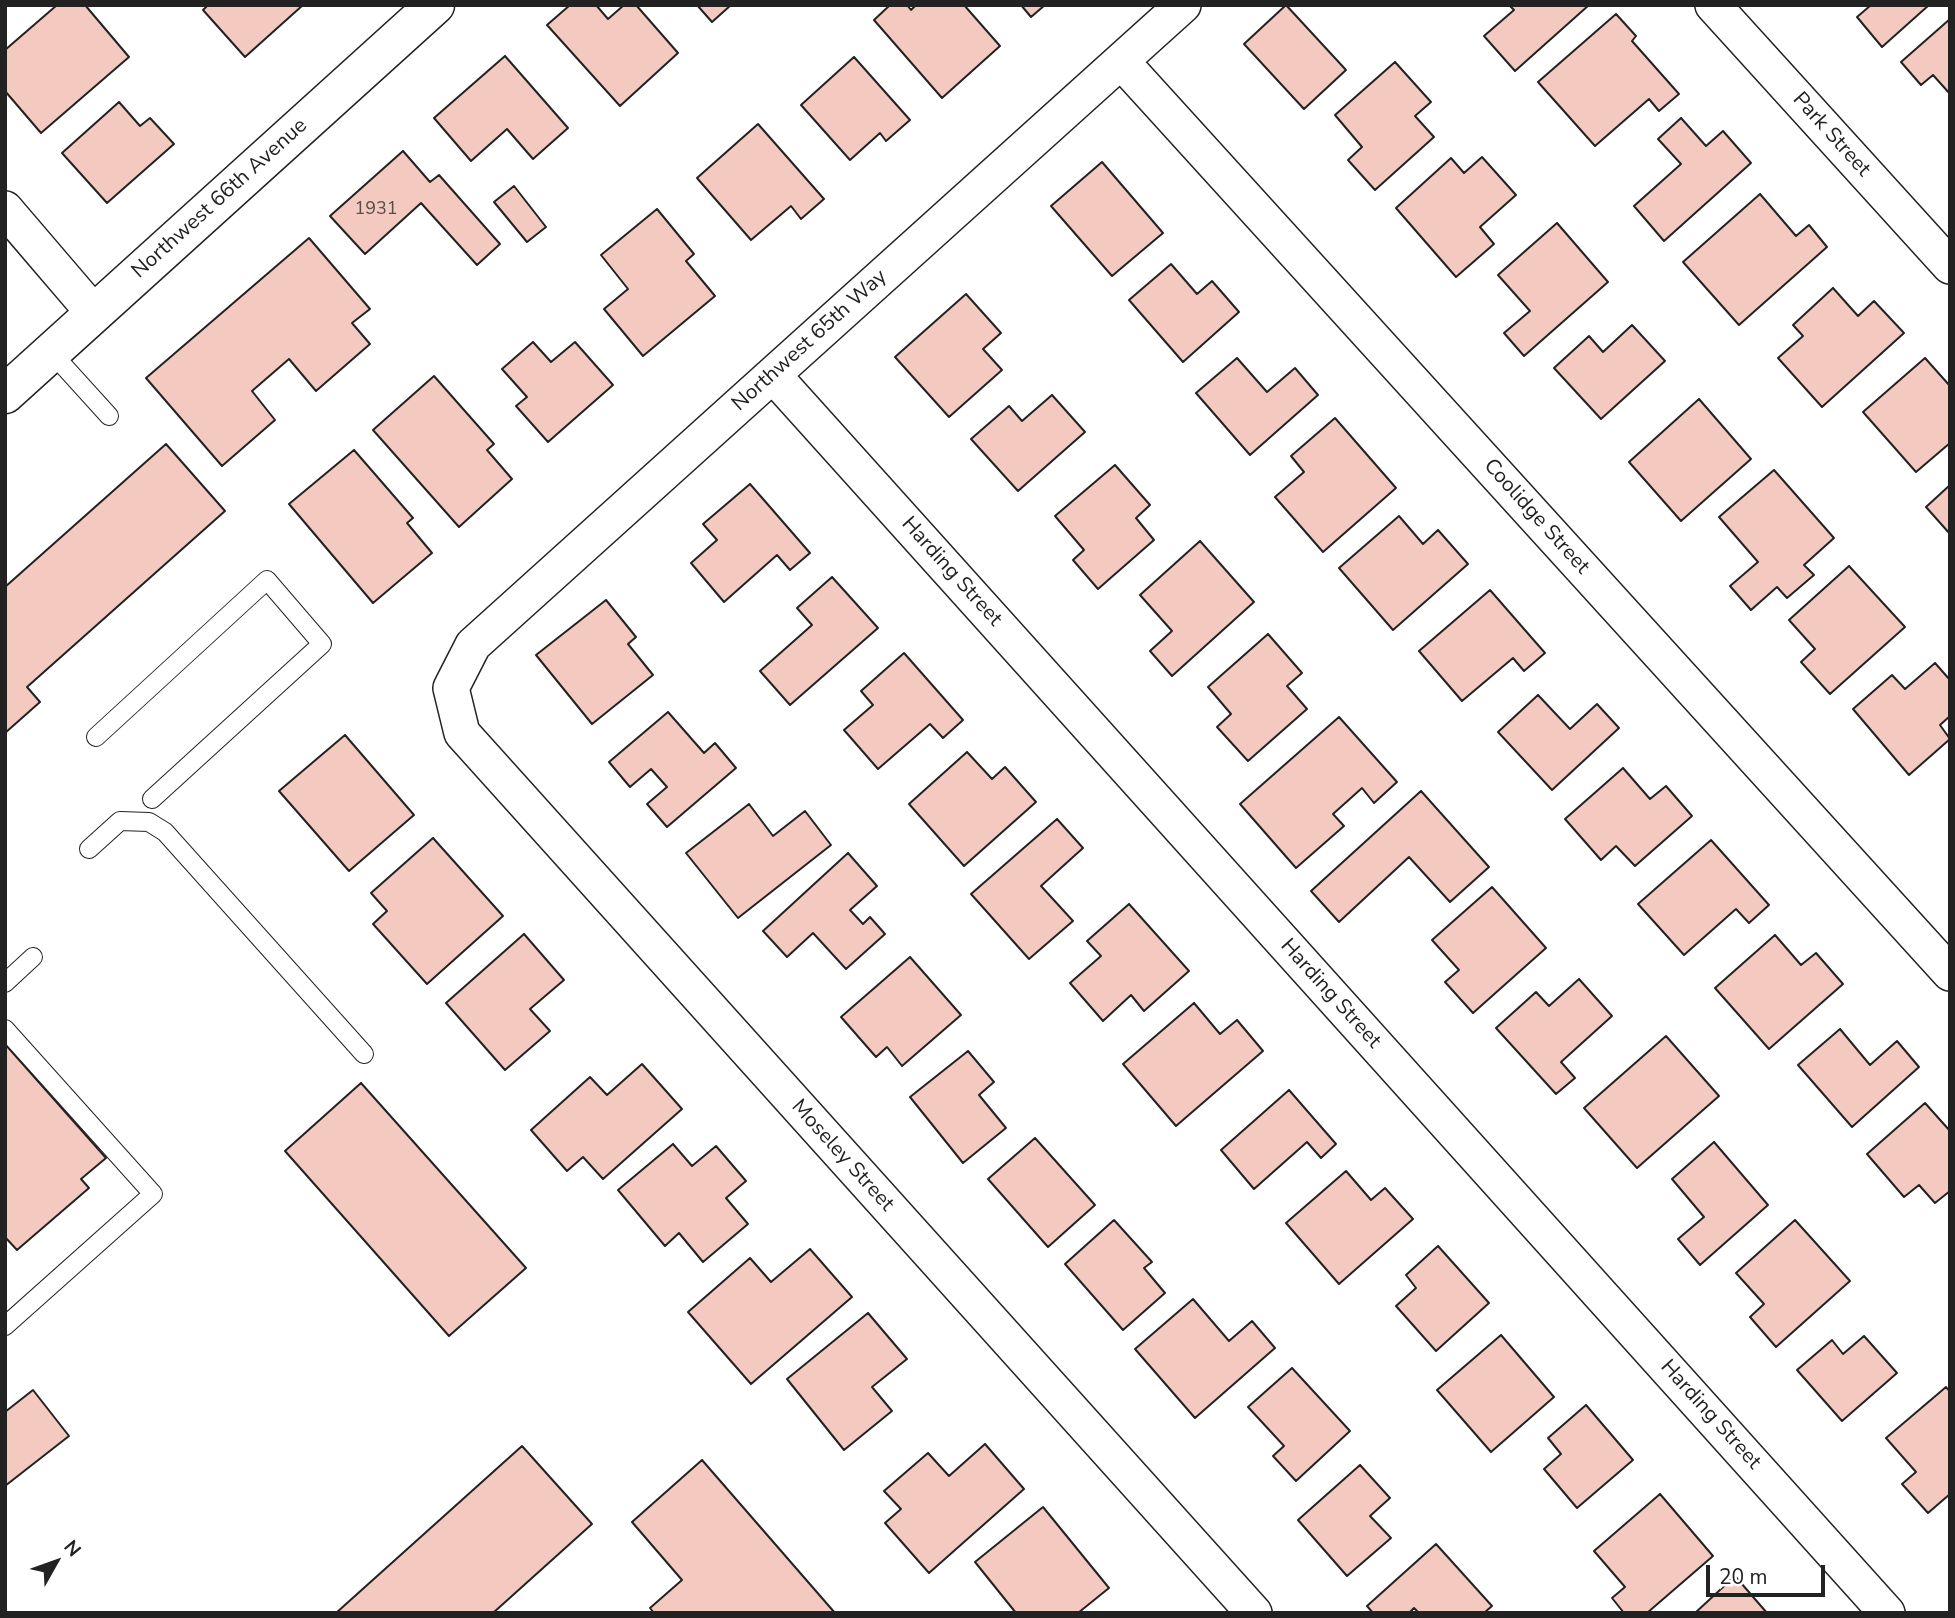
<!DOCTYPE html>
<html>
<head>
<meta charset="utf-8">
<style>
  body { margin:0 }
  #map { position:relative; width:1955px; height:1618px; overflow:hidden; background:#fff; font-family:"Nunito Sans",sans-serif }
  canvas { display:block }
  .frame { position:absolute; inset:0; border:7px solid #222; pointer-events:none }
  .north { position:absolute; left:21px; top:1527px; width:70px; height:70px; -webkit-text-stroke:5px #fff; paint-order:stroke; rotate:50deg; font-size:19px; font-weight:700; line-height:28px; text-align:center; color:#222 }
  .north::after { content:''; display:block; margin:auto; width:24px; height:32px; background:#222; clip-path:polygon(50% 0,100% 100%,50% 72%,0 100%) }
  .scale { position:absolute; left:1706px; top:1565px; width:119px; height:32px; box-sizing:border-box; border:4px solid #222; border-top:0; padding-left:9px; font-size:21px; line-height:24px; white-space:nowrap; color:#222; -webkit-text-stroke:5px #fff; paint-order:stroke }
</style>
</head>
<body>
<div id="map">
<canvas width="1955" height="1618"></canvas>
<div class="frame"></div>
<div class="north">N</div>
<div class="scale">20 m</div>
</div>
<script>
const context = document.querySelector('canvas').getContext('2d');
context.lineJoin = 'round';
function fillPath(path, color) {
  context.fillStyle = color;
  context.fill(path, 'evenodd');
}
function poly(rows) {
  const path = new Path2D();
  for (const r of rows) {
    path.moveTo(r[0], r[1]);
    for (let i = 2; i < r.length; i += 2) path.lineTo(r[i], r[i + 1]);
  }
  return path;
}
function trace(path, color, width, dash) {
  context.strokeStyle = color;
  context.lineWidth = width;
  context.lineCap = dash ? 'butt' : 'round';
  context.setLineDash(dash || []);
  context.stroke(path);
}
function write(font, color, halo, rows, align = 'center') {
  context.font = font + ' "Nunito Sans",sans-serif';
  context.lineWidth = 5;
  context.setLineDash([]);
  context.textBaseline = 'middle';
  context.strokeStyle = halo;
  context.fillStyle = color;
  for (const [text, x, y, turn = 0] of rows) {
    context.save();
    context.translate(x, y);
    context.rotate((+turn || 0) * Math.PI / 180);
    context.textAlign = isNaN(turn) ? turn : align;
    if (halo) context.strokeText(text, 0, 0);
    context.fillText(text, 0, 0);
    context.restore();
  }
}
const building = poly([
  [57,5,85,5,129,57,41,133,5,91,5,50,57,5],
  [208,5,303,5,245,57,203,10,208,5],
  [570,5,596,5,608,19,624,5,636,5,678,53,620,106,547,25,570,5],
  [697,5,731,5,712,22,697,5],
  [890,5,907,5,911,10,916,5,964,5,1000,46,942,98,874,20,890,5],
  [1021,5,1045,5,1031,17,1021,5],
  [1286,5,1346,70,1304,109,1244,44,1286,5],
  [1509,5,1589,5,1515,71,1484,36,1514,10,1509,5],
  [1871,5,1929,5,1882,47,1857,17,1871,5],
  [1616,14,1636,36,1632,41,1679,94,1659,111,1649,99,1595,146,1538,82,1616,14],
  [1950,19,1950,94,1933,75,1921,85,1901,62,1950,19],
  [505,56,568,128,533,159,507,129,471,161,434,118,505,56],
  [854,57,910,120,886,141,880,133,850,160,801,105,854,57],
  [1395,62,1431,102,1415,116,1434,137,1375,190,1348,160,1362,147,1335,115,1395,62],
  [119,102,140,126,150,118,174,144,107,203,62,153,119,102],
  [1681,118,1706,146,1723,131,1751,163,1664,241,1634,206,1681,164,1658,139,1681,118],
  [758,124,824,199,801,219,791,206,751,240,697,178,758,124],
  [403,151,430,182,439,175,500,244,477,265,421,203,365,254,330,216,403,151],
  [1482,157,1516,195,1480,227,1494,244,1456,277,1396,208,1451,158,1464,173,1482,157],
  [1102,162,1163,233,1112,276,1051,206,1102,162],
  [514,186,546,227,527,242,494,202,514,186],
  [1760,194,1796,236,1809,225,1827,247,1739,325,1683,262,1760,194],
  [657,209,694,254,686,261,715,296,643,356,604,309,628,289,601,255,657,209],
  [1557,223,1608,282,1524,356,1504,333,1530,311,1498,275,1557,223],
  [309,238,370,309,352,323,370,344,316,391,289,359,252,391,275,420,222,466,146,378,309,238],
  [1171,264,1197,294,1212,281,1239,312,1183,362,1129,300,1171,264],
  [1833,288,1858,316,1874,301,1904,333,1822,407,1778,358,1803,336,1793,325,1833,288],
  [966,294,1001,333,983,349,1002,370,949,417,895,357,966,294],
  [1632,325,1665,361,1601,419,1554,368,1589,336,1603,352,1632,325],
  [533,342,551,362,575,342,613,385,548,442,516,406,527,397,502,369,533,342],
  [1237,358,1267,392,1295,368,1318,395,1250,455,1196,393,1237,358],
  [1925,358,1950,386,1950,443,1916,472,1863,412,1925,358],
  [434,376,494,444,487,450,512,479,459,527,373,430,434,376],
  [1052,395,1085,432,1018,491,971,439,1009,406,1022,421,1052,395],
  [1699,399,1751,459,1681,521,1629,462,1699,399],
  [1335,418,1396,488,1323,552,1275,497,1304,472,1291,456,1335,418],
  [166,444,225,511,27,687,40,702,5,733,5,587,166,444],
  [354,450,413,518,407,523,432,553,373,603,289,504,354,450],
  [1115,465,1150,505,1136,518,1154,540,1098,589,1073,560,1084,550,1055,516,1115,465],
  [1774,470,1834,538,1804,565,1814,575,1787,598,1777,587,1751,610,1730,586,1758,562,1719,517,1774,470],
  [750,484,810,553,790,570,777,555,724,602,691,563,717,540,703,524,750,484],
  [1950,485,1950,534,1926,507,1950,485],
  [1399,516,1423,544,1438,530,1468,564,1393,630,1339,568,1399,516],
  [1200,541,1254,602,1172,676,1150,651,1172,631,1140,595,1200,541],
  [1849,566,1905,627,1830,694,1801,662,1815,649,1789,620,1849,566],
  [832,577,878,628,790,705,760,671,812,625,797,608,832,577],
  [1490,590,1545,653,1524,671,1513,658,1462,701,1419,651,1490,590],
  [606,600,636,637,628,644,653,675,592,724,536,655,606,600],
  [1268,634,1302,673,1287,686,1307,709,1248,761,1217,727,1231,714,1208,687,1268,634],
  [904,653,963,720,943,738,930,724,878,769,844,730,873,705,861,691,904,653],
  [1935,663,1950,680,1950,716,1940,725,1950,739,1909,775,1853,709,1892,675,1905,689,1935,663],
  [1538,695,1570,729,1597,704,1619,728,1552,790,1498,732,1538,695],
  [668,712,704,753,715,743,736,768,667,827,647,804,667,787,651,769,630,787,609,762,668,712],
  [1339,717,1397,782,1374,803,1362,788,1333,814,1344,826,1296,868,1240,804,1339,717],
  [345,735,414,815,349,871,279,791,345,735],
  [967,752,992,779,1005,767,1036,802,964,866,909,804,967,752],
  [1623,768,1650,799,1666,786,1692,816,1635,866,1616,846,1601,860,1565,819,1623,768],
  [1421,791,1489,867,1450,902,1409,857,1339,922,1311,891,1421,791],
  [749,804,773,836,805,811,831,845,738,918,686,853,749,804],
  [1057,819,1083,848,1041,886,1073,921,1029,959,971,894,1057,819],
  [433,838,503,916,427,984,373,924,387,911,371,893,433,838],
  [1711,840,1769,905,1749,923,1736,909,1684,955,1638,904,1711,840],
  [848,853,877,886,850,910,863,924,870,917,885,934,846,969,813,933,787,957,763,931,848,853],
  [1492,887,1546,948,1473,1013,1445,982,1459,970,1432,940,1492,887],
  [1129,904,1189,971,1144,1011,1131,995,1103,1021,1070,983,1101,956,1087,941,1129,904],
  [524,934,564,980,530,1009,550,1031,505,1070,446,1003,524,934],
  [1775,935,1801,965,1816,953,1843,984,1769,1049,1715,988,1775,935],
  [910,957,961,1015,902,1066,887,1047,876,1057,841,1017,910,957],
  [1579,979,1612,1016,1561,1062,1575,1078,1556,1094,1496,1028,1536,992,1549,1006,1579,979],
  [1194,1003,1220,1034,1237,1020,1263,1051,1176,1126,1123,1064,1194,1003],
  [1840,1029,1870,1065,1897,1041,1919,1067,1852,1127,1798,1065,1840,1029],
  [1666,1036,1719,1096,1637,1168,1584,1108,1666,1036],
  [5,1044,106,1158,81,1179,89,1188,17,1250,5,1237,5,1044],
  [968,1051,994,1082,979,1095,1006,1128,963,1163,910,1097,968,1051],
  [642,1064,682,1109,603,1179,583,1157,567,1171,531,1130,590,1077,607,1095,642,1064],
  [361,1083,526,1268,449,1336,285,1151,361,1083],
  [1289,1090,1336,1144,1321,1158,1307,1142,1254,1189,1221,1150,1289,1090],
  [1925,1103,1950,1131,1950,1191,1935,1203,1919,1185,1904,1197,1867,1154,1925,1103],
  [1035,1138,1095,1205,1048,1247,988,1179,1035,1138],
  [1714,1142,1768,1205,1700,1265,1678,1239,1704,1217,1672,1179,1714,1142],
  [673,1144,692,1166,716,1146,746,1181,726,1198,748,1224,703,1262,679,1233,665,1246,618,1190,673,1144],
  [1346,1171,1371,1200,1385,1188,1413,1219,1339,1284,1286,1223,1346,1171],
  [1114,1220,1152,1262,1144,1268,1165,1293,1123,1330,1065,1264,1114,1220],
  [1795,1220,1850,1281,1776,1347,1750,1317,1764,1304,1736,1273,1795,1220],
  [1438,1246,1489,1303,1436,1351,1396,1306,1416,1288,1406,1275,1438,1246],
  [810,1249,852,1297,751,1384,688,1312,750,1258,771,1282,810,1249],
  [1193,1299,1229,1341,1252,1321,1275,1348,1195,1418,1135,1349,1193,1299],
  [868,1313,907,1359,872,1387,892,1411,844,1450,787,1379,868,1313],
  [1501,1335,1554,1397,1491,1452,1437,1390,1501,1335],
  [1864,1336,1897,1373,1842,1421,1797,1370,1832,1340,1843,1354,1864,1336],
  [1292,1368,1350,1431,1296,1481,1273,1456,1284,1446,1248,1407,1292,1368],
  [1946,1387,1950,1392,1950,1494,1928,1513,1902,1484,1916,1472,1886,1438,1946,1387],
  [33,1390,69,1436,5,1486,5,1412,33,1390],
  [1586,1405,1633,1460,1577,1508,1544,1469,1561,1454,1548,1438,1586,1405],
  [985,1444,1024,1489,929,1573,885,1523,901,1509,884,1491,928,1453,949,1476,985,1444],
  [522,1446,592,1524,493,1613,336,1613,522,1446],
  [702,1460,835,1613,654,1613,650,1608,682,1580,632,1522,702,1460],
  [1360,1465,1390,1498,1370,1516,1391,1538,1347,1576,1298,1520,1360,1465],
  [1660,1494,1713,1556,1647,1613,1624,1613,1612,1598,1625,1587,1594,1551,1660,1494],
  [1043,1507,1109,1588,1078,1613,1016,1613,975,1562,1043,1507],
  [1436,1544,1492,1606,1484,1613,1419,1613,1414,1608,1409,1613,1373,1613,1367,1606,1436,1544],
  [1735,1576,1767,1613,1695,1613,1735,1576]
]);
fillPath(building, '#f3c9c0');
trace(building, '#222', 2);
const lane = poly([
  [51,352,109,416],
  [96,737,267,580,322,644,152,799],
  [89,849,120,821,149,822,165,832,364,1054],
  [5,983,33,957],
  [5,1029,153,1194,5,1326]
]);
const street = poly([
  [1183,5,473,645,451,688,462,733,1254,1613],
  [1713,5,1950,266],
  [1121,61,1950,973],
  [5,209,94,313],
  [773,375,1887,1613]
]);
const secondary = poly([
  [5,394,435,5]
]);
trace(lane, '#222', 20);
trace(street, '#222', 38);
trace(secondary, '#222', 41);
trace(lane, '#fff', 18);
trace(street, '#fff', 35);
trace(secondary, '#fff', 38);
write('18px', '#564c4a', null, [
  ["1931",376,210]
]);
write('21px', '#222', '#fff', [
  ["Park Street",1831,135,48],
  ["Northwest 66th Avenue",220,199,-42],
  ["Northwest 65th Way",810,341,-42],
  ["Coolidge Street",1536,517,48],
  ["Harding Street",951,572,48],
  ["Harding Street",1330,994,48],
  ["Moseley Street",842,1156,48],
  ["Harding Street",1710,1415,48]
]);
</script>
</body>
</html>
